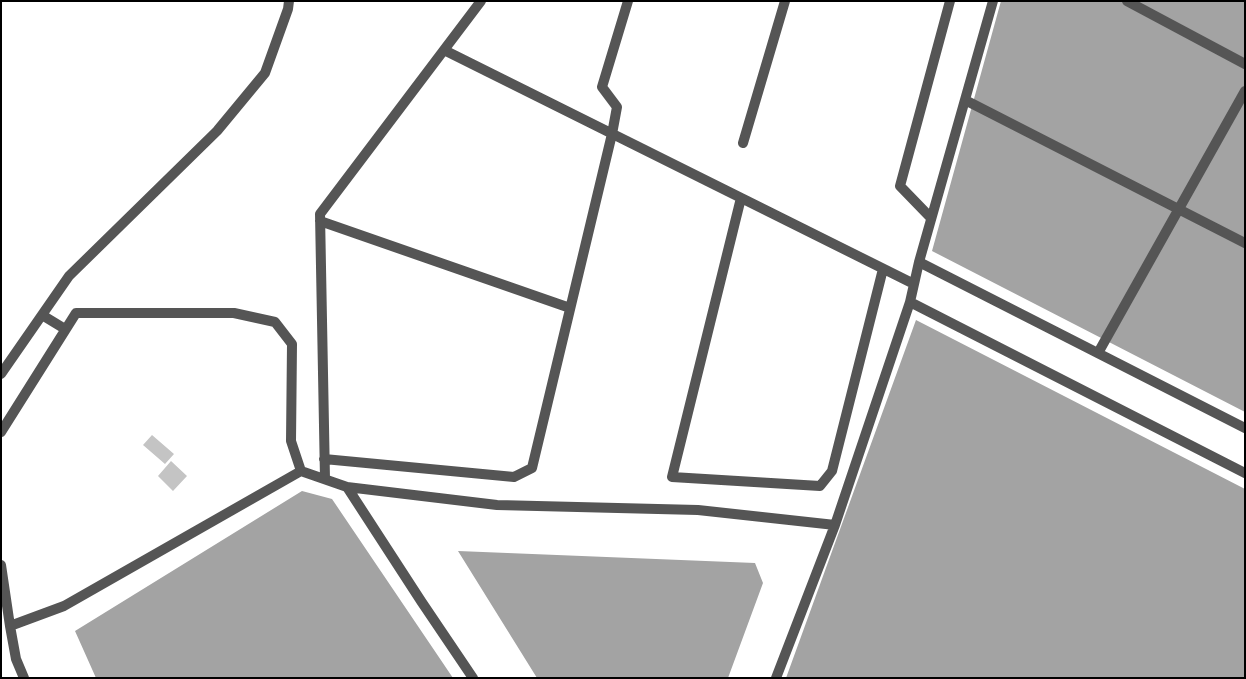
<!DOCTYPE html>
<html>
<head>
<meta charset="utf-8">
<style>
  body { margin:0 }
  #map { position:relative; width:1246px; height:679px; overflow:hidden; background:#fff; font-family:Poppins,sans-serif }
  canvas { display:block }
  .frame { position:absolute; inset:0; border:2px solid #000; pointer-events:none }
</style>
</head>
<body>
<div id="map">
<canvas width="1246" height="679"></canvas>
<div class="frame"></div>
</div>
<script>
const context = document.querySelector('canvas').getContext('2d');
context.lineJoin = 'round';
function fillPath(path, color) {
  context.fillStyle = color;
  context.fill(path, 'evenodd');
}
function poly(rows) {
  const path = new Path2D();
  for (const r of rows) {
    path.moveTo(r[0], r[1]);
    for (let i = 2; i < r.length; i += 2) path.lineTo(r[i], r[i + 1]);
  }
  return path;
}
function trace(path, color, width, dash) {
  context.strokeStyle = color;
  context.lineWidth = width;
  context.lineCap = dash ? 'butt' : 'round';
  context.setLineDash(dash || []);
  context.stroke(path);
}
fillPath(poly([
  [1001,1,1245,1,1245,412,932,251],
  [916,320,1245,489,1245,678,786,678],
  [302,491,332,499,453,678,96,678,75,631],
  [458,551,755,563,763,583,728,678,537,678]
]), '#a3a3a3');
fillPath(poly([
  [152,435,174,454,165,464,143,445],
  [171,461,187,476,173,491,158,476]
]), '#c4c4c4');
trace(poly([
  [1127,1,1245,64],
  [444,50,914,284],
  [965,100,1245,243],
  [743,143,785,1],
  [741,198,672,477,820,486,832,471,883,269],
  [931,218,900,186,950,1],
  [320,221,570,308],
  [919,262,1245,428],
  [910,302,1245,473],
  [42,315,65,329],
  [1098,353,1245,91],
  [1,374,69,276,217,131,265,73,288,9,289,1],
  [1,432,76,313,234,313,275,322,292,344,291,441,301,471],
  [324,459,514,477,532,468,612,134,617,107,602,87,628,1],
  [325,479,320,214,481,1],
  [347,487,421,601,473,678],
  [1,565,10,626],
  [24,678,16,659,10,626,64,606,301,471,347,487,497,505,698,510,835,525],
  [776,678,835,525,910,302,919,262,993,1]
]), '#555', 10);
</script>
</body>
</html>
